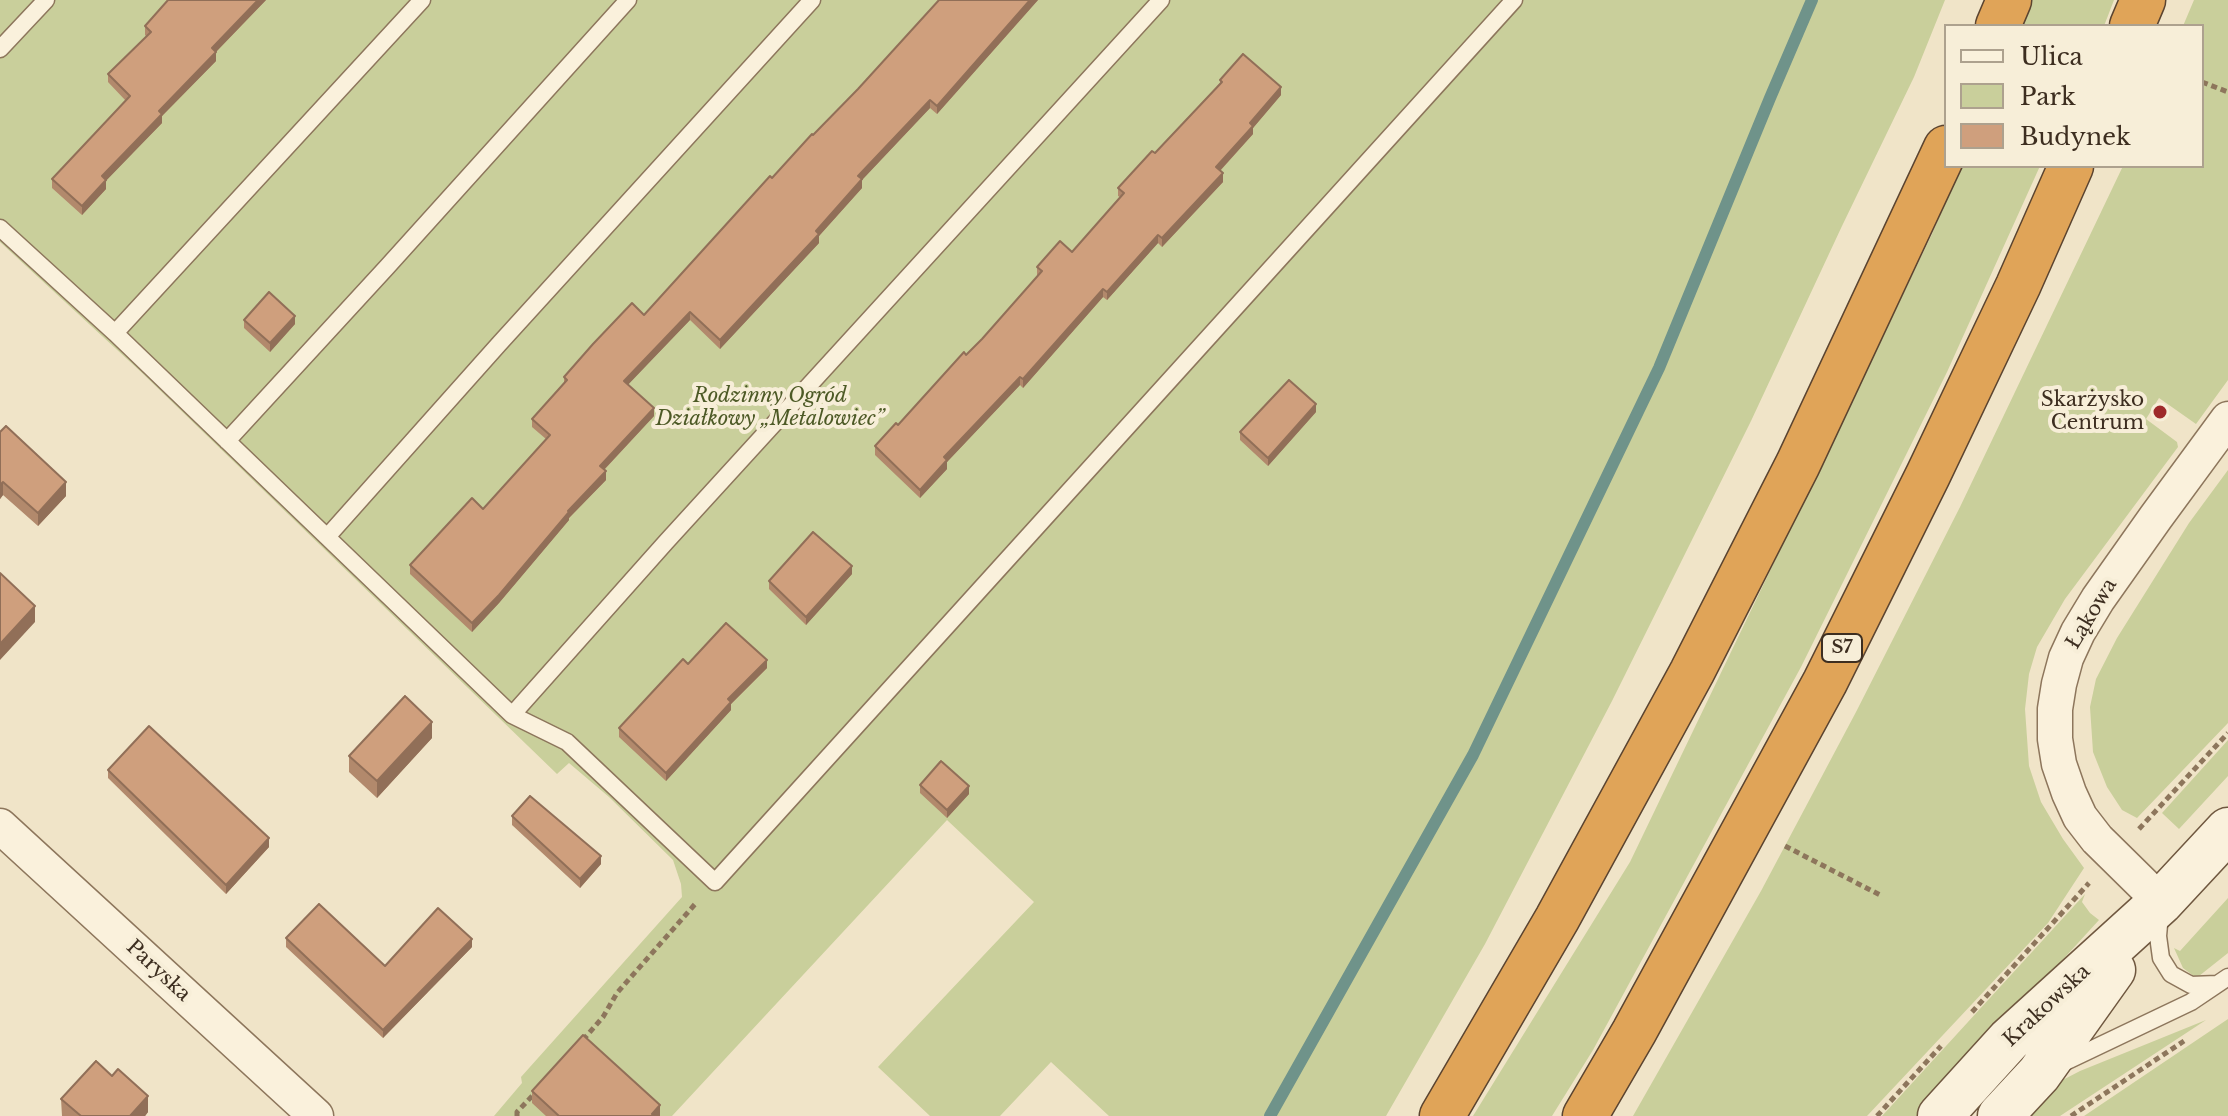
<!DOCTYPE html>
<html>
<head>
<meta charset="utf-8">
<style>
  body { margin:0 }
  #map { position:relative; width:2228px; height:1116px; overflow:hidden; background:#f0e4c8; font-family:"Libre Baskerville",serif }
  canvas { display:block }
  .legend { position:absolute; left:1944px; top:24px; width:260px; height:144px; box-sizing:border-box; background:#f7eed8; border:2px solid #ada18e; margin:0; padding:10px 14px; list-style:none; font-size:24px; color:#3d2e20 }
  .legend li { display:flex; align-items:center; gap:16px; height:40px }
  .legend b { width:40px; border:2px solid #ada18e }
</style>
</head>
<body>
<div id="map">
<canvas width="2228" height="1116"></canvas>
<ul class="legend">
<li><b style="height:10px;background:#faf1dc"></b>Ulica</li>
<li><b style="height:22px;background:#c9cf9b"></b>Park</li>
<li><b style="height:22px;background:#cf9f7d"></b>Budynek</li>
</ul>
</div>
<script>
const context = document.querySelector('canvas').getContext('2d');
context.lineJoin = 'round';
function fillPath(path, color) {
  context.fillStyle = color;
  context.fill(path, 'evenodd');
}
function poly(rows) {
  const path = new Path2D();
  for (const r of rows) {
    path.moveTo(r[0], r[1]);
    for (let i = 2; i < r.length; i += 2) path.lineTo(r[i], r[i + 1]);
  }
  return path;
}
function trace(path, color, width, dash) {
  context.strokeStyle = color;
  context.lineWidth = width;
  context.lineCap = dash ? 'butt' : 'round';
  context.setLineDash(dash || []);
  context.stroke(path);
}
function write(font, color, halo, rows, align = 'center') {
  context.font = font + ' "Libre Baskerville",serif';
  context.lineWidth = 8;
  context.setLineDash([]);
  context.textBaseline = 'middle';
  context.strokeStyle = halo;
  context.fillStyle = color;
  for (const [text, x, y, turn = 0] of rows) {
    context.save();
    context.translate(x, y);
    context.rotate((+turn || 0) * Math.PI / 180);
    context.textAlign = isNaN(turn) ? turn : align;
    if (halo) context.strokeText(text, 0, 0);
    context.fillText(text, 0, 0);
    context.restore();
  }
}
fillPath(poly([
  [0,0,1945,0,1914,77,1842,226,1751,421,1612,701,1485,944,1386,1116,1109,1116,1051,1062,1000,1116,930,1116,878,1067,1034,902,947,820,672,1116,494,1116,522,1083,521,1077,682,897,681,884,673,860,609,797,569,763,557,774,140,371,0,242],
  [2032,0,2114,0,2104,26,2021,26],
  [2194,0,2228,0,2228,380,2196,424,2159,398,2146,419,2177,442,2178,447,2065,599,2037,647,2029,674,2025,709,2029,766,2041,802,2063,839,2084,868,2048,923,1867,1116,1633,1116,1761,891,1856,712,1960,507,2123,166,2202,166,2202,26,2183,26],
  [1961,166,2040,166,1947,372,1801,667,1593,1050,1552,1116,1473,1116,1630,862,1932,234],
  [2228,470,2228,723,2137,818,2122,810,2107,787,2093,752,2090,707,2096,679,2117,638,2189,523],
  [2228,740,2228,776,2179,829,2162,813],
  [2085,894,2082,902,2090,913,2099,920,1920,1116,1882,1116],
  [2228,898,2228,953,2199,976,2195,977,2183,968,2174,948,2180,951],
  [2228,1019,2228,1116,2084,1116],
  [2206,1020,2060,1116,2022,1116,2053,1085,2080,1071]
]), '#c9cf9b');
trace(poly([
  [1270,1116,1473,755,1659,368,1770,98,1812,0]
]), '#6f938a', 12);
const lane = poly([
  [0,49,46,0],
  [0,228,115,333,512,715,567,742,715,882,1514,0],
  [115,333,422,0],
  [227,441,387,267,628,0],
  [327,537,499,344,812,0],
  [512,715,666,542,1161,0],
  [2160,914,2158,936,2161,958,2171,974,2191,985,2217,984],
  [2063,1063,2191,1002,2228,977]
]);
const street = poly([
  [0,826,316,1116],
  [2161,902,2097,839,2080,817,2069,793,2059,764,2055,739,2055,709,2059,684,2066,658,2078,632,2098,599,2156,517,2228,419]
]);
const secondary = poly([
  [1940,1116,2009,1040,2161,902,2228,830],
  [2000,1116,2039,1074,2113,970]
]);
const highway = poly([
  [1998,26,2009,0],
  [2132,26,2143,0],
  [1442,1116,1557,919,1692,672,1798,464,1946,148],
  [1585,1116,1634,1032,1825,682,1928,475,2018,286,2071,166]
]);
trace(lane, '#8d765c', 19);
trace(street, '#8d765c', 37);
trace(secondary, '#6f573f', 47);
trace(highway, '#5b4430', 47);
trace(poly([
  [2202,82,2228,92],
  [2139,829,2228,733],
  [1785,846,1882,896],
  [1972,1012,2089,883],
  [583,1040,603,1017,617,993,696,903],
  [517,1116,517,1112,536,1092],
  [1877,1116,1941,1046],
  [2071,1116,2184,1041]
]), '#8d765c', 5, [6, 4]);
trace(lane, '#faf1dc', 16);
trace(street, '#faf1dc', 34);
trace(secondary, '#faf1dc', 44);
trace(highway, '#e0a458', 44);
fillPath(poly([
  [168,0,266,0,216,52,216,61,162,116,162,123,106,180,106,189,82,215,52,188,52,179,126,101,108,82,108,74,146,36,145,35,145,26],
  [939,0,1038,0,937,114,930,108,862,180,862,188,819,236,819,243,720,349,690,320,628,384,654,416,604,470,606,480,569,518,569,520,499,603,472,632,410,574,410,565,483,509,546,439,532,427,532,419,564,383,564,377,644,315,813,135,858,89],
  [1220,80,1281,95,1253,128,1253,134,1220,171,1223,182,1162,247,1158,243,1107,300,1103,297,1023,388,1020,385,947,462,947,469,920,498,875,455,875,446,898,425,982,339,1038,276,1037,275,1037,267,1072,252,1120,197,1118,196,1118,188,1155,153,1220,83],
  [244,320,295,324,270,352,244,328],
  [1316,412,1268,466,1240,440,1240,432],
  [0,432,66,496,38,526,3,495,0,499],
  [852,574,806,625,769,589,769,581],
  [688,664,767,668,731,704,731,710,666,781,619,737,619,728],
  [432,738,377,798,349,772,349,756],
  [108,770,269,847,226,894,108,778],
  [920,785,969,794,947,818,920,793],
  [512,816,601,864,580,888,512,825],
  [286,938,385,966,472,947,383,1038,286,947],
  [532,1091,660,1116,546,1116,532,1103],
  [61,1099,148,1112,145,1116,62,1116]
]), '#b2896c');
fillPath(poly([
  [258,0,266,0,212,56,212,48],
  [1030,0,1038,0,937,114,937,106],
  [216,52,216,61,162,116,162,123,102,185,102,176,159,111],
  [1281,87,1281,95,1253,128,1253,134,1216,175,1216,167,1250,123],
  [930,100,930,108,862,180,862,188,819,236,819,243,720,349,720,340,816,231,858,176],
  [1223,173,1223,182,1162,247,1162,238],
  [106,180,106,189,82,215,82,206],
  [1158,235,1158,243,1107,300,1107,292],
  [1103,289,1103,297,1023,388,1023,379],
  [690,312,690,320,624,389,624,381],
  [295,316,295,324,270,352,270,343],
  [1020,377,1020,385,947,462,947,469,920,498,920,490,944,457],
  [1316,404,1316,412,1268,466,1268,458],
  [654,408,654,416,600,474,600,466],
  [606,471,606,480,569,518,569,520,499,603,472,632,472,623,568,511],
  [3,482,3,495,0,499,0,485],
  [66,482,66,496,38,526,38,513],
  [852,566,852,574,806,625,806,617],
  [35,606,35,622,0,660,0,644],
  [767,660,767,668,731,704,731,710,666,781,666,773,728,699],
  [432,722,432,738,377,798,377,781],
  [969,786,969,794,947,818,947,810],
  [269,838,269,847,226,894,226,885],
  [601,856,601,864,580,888,580,879],
  [472,939,472,947,383,1038,383,1030],
  [148,1096,148,1112,145,1116,130,1116],
  [660,1105,660,1116,652,1116,652,1114]
]), '#916f58');
const building = poly([
  [168,0,258,0,212,48,216,52,159,111,162,114,102,176,106,180,82,206,52,179,130,96,108,74,151,32,145,26,168,0],
  [939,0,1030,0,937,106,930,100,858,176,862,179,816,231,819,234,720,340,690,312,624,381,654,408,600,466,606,471,568,511,569,512,499,595,472,623,410,565,472,498,483,509,550,435,532,419,567,380,564,377,593,344,632,303,644,315,770,176,772,178,812,134,813,135,858,89,939,0],
  [1243,54,1281,87,1250,123,1253,126,1216,167,1223,173,1162,238,1158,235,1107,292,1103,289,1023,379,1020,377,944,457,947,460,920,490,875,446,896,423,898,425,964,352,966,355,982,339,1042,271,1037,267,1060,241,1072,252,1124,193,1118,188,1152,151,1155,153,1222,82,1220,80,1243,54],
  [269,292,295,316,270,343,244,320,269,292],
  [1289,380,1316,404,1268,458,1240,432,1289,380],
  [6,426,66,482,38,513,3,482,0,485,0,432,6,426],
  [813,532,852,566,806,617,769,581,813,532],
  [0,573,35,606,0,644,0,573],
  [726,623,767,660,728,699,731,702,666,773,619,728,683,659,688,664,726,623],
  [405,696,432,722,377,781,349,756,405,696],
  [149,726,269,838,226,885,108,770,149,726],
  [941,761,969,786,947,810,920,785,941,761],
  [530,796,601,856,580,879,512,816,530,796],
  [319,904,385,966,438,908,472,939,383,1030,286,938,319,904],
  [583,1035,660,1105,652,1114,654,1116,559,1116,532,1091,583,1035],
  [96,1061,112,1076,118,1069,148,1096,130,1116,81,1116,61,1099,96,1061]
]);
fillPath(building, '#cf9f7d');
trace(building, '#916f58', 2);
for (const [x, y, r, color] of [
  [2160,412,8,"#9e2a2b"]
]) {
  const dot = new Path2D();
  dot.arc(x, y, r, 0, 2 * Math.PI);
  context.fillStyle = color;
  context.fill(dot);
  trace(dot, '#f7eed8', 3);
}
for (const [x, y, w] of [
  [1842,648,40]
]) {
  const box = new Path2D();
  box.roundRect(x - w / 2, y - 14, w, 28, 6);
  context.fillStyle = '#f7eed8';
  context.fill(box);
  trace(box, '#3d2e20', 2);
}
write('bold 18px', '#3d2e20', null, [
  ["S7",1842,648]
]);
write('italic 20px', '#4d5a26', '#f7eed8', [
  ["Rodzinny Ogród",770,396],
  ["Działkowy „Metalowiec”",770,419]
]);
write('20px', '#3d2e20', '#f7eed8', [
  ["Skarżysko",2144,400],
  ["Centrum",2144,423]
], 'right');
write('20px', '#3d2e20', '#f7eed8', [
  ["Łąkowa",2092,614,-59],
  ["Paryska",158,971,43],
  ["Krakowska",2047,1006,-43]
]);
</script>
</body>
</html>
